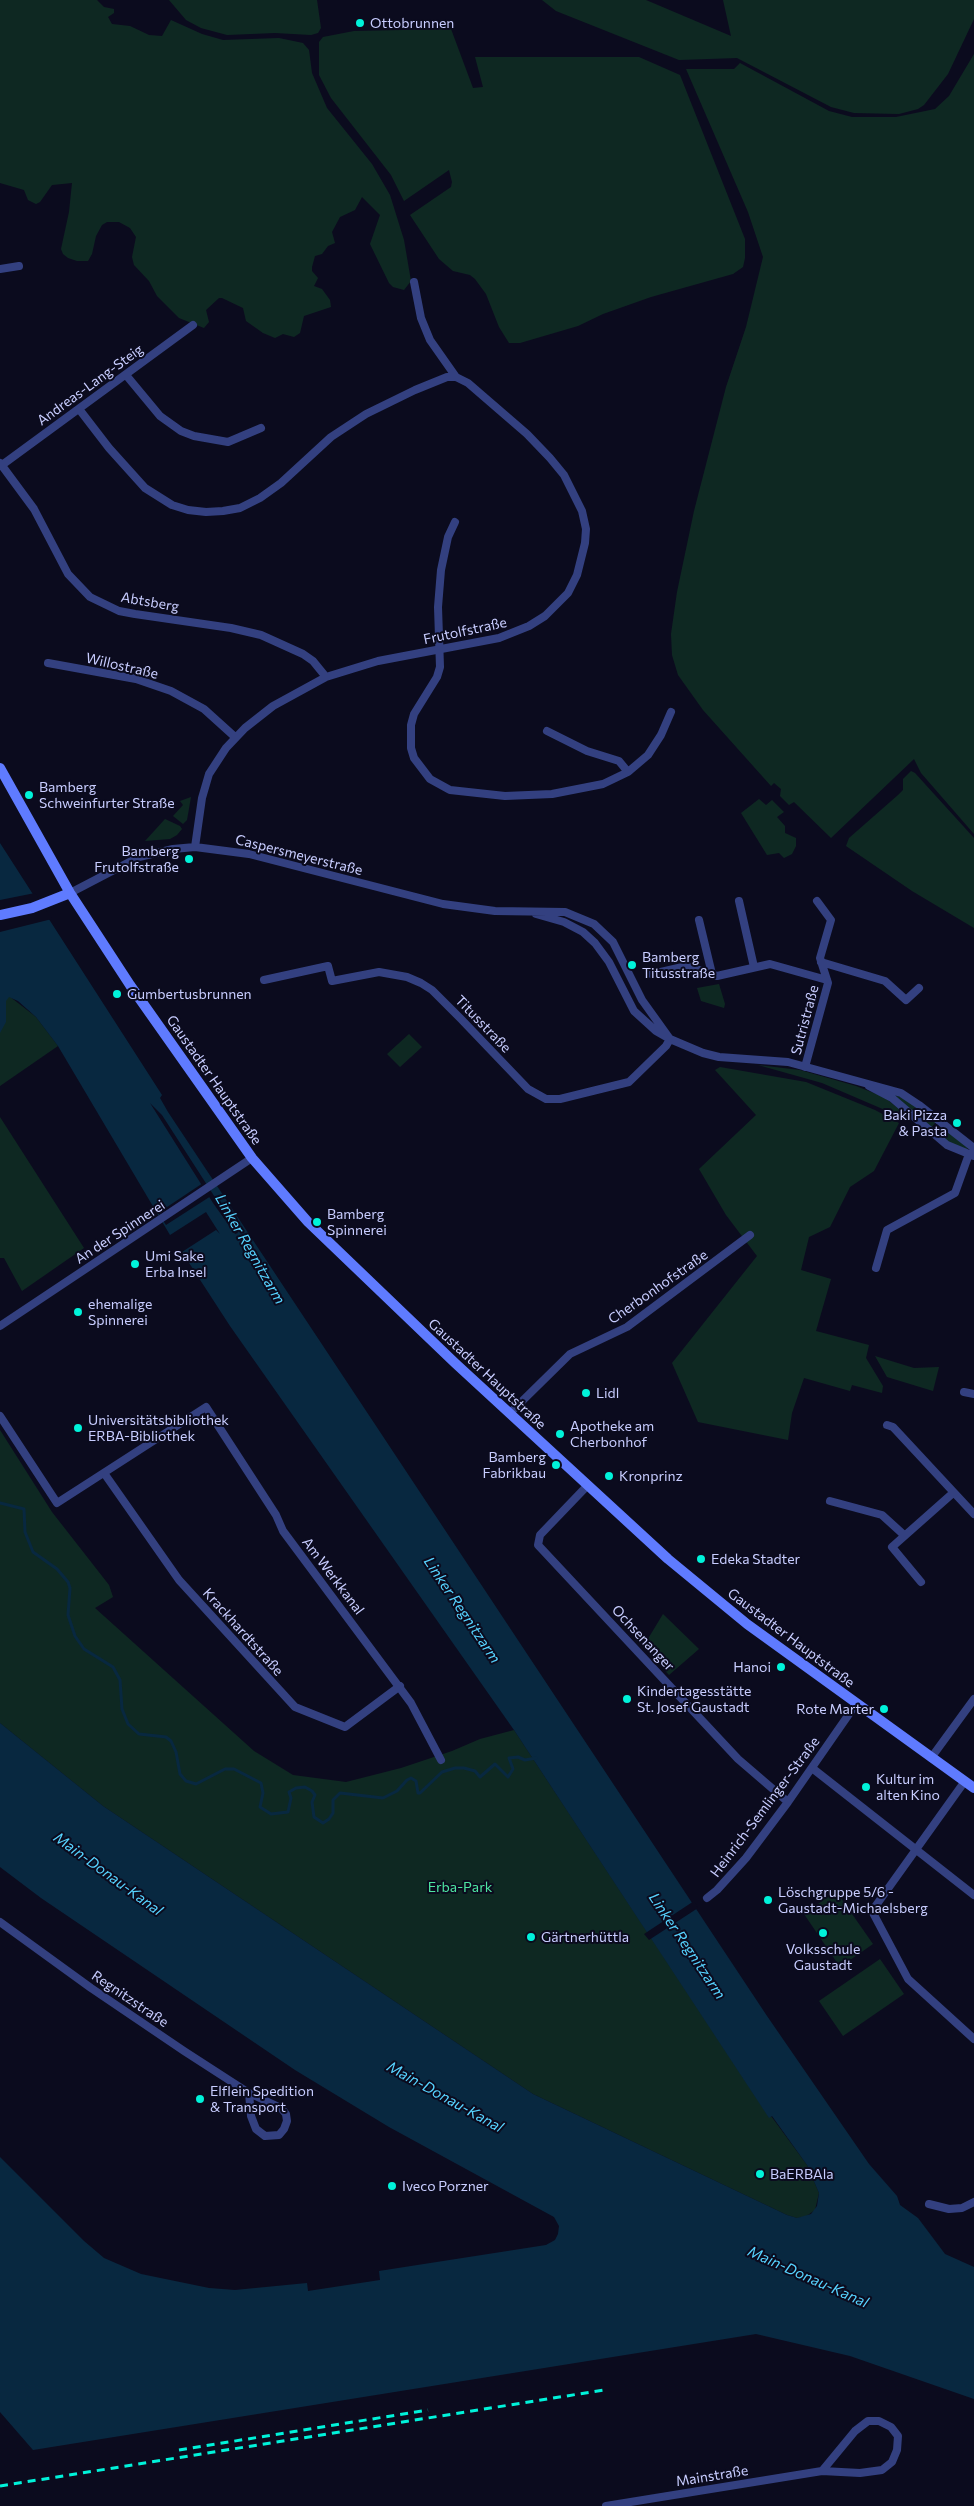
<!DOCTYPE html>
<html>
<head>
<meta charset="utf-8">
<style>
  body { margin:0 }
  canvas { display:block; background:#0b0b1e }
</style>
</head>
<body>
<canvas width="974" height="2506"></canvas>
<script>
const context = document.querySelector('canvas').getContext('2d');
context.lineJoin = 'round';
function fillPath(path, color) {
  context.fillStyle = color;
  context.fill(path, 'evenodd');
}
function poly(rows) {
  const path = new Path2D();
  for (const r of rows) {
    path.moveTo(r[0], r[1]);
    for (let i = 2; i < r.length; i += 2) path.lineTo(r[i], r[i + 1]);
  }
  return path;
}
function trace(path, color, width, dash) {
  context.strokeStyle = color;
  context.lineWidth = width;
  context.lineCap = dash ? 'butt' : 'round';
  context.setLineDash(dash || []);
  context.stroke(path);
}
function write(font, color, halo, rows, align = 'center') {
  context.font = font + ' Commissioner,sans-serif';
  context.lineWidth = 4;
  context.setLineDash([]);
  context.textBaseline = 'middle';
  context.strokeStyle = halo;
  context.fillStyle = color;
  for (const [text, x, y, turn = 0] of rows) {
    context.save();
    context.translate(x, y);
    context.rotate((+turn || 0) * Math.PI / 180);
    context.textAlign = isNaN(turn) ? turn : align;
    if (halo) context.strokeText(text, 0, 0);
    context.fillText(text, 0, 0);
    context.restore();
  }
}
fillPath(poly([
  [0,0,97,0,104,7,114,9,114,13,108,17,112,24,130,26,149,35,162,36,171,20,202,34,223,40,279,38,303,43,309,50,312,73,327,108,372,164,390,195,404,240,411,281,404,290,393,287,389,283,370,244,380,215,362,197,355,210,340,217,332,232,335,243,328,246,322,254,315,256,312,267,312,271,318,278,314,286,322,289,330,300,331,307,304,316,300,333,294,337,283,334,275,338,263,333,246,321,243,308,222,298,219,298,206,310,209,322,204,328,179,318,157,296,149,281,134,265,132,257,136,237,130,228,119,222,107,222,102,225,96,236,92,254,88,261,77,261,68,258,63,254,61,249,69,212,72,183,52,185,40,202,36,204,28,200,24,190,0,183],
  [169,0,317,0,321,28,318,33,311,35,275,33,227,35,201,28,186,20],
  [542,0,646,0,731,36,723,0,974,0,974,19,948,74,924,105,918,109,899,114,854,113,831,107,737,58,679,60,556,11],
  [451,29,473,88,483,87,475,57,639,57,680,75,745,239,745,258,743,267,733,274,651,297,603,314,578,326,520,343,509,343,499,327,486,294,475,279,470,275,453,271,439,259,410,215,451,187,452,182,449,170,404,201,391,175,331,98,319,75,319,42,323,37,354,31],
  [974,54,974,834,921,773,914,759,831,838,794,802,789,805,780,796,781,789,774,783,771,786,703,710,678,675,672,655,671,634,677,592,694,511,726,387,746,327,763,257,748,212,686,69,734,69,740,63,829,111,852,117,896,117,935,109,949,96],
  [911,771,915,773,974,838,974,928,912,891,846,846,849,838,898,795,903,790,903,779],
  [191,797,187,820,183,824,173,816,183,805,180,801],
  [759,799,766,805,772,800,784,812,777,817,785,826,785,833,796,838,796,846,792,854,784,858,779,853,767,855,741,813],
  [165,819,180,826,182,829,177,835,170,839,145,841],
  [719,984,725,1004,724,1008,701,1001,697,988],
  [0,989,36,1017,58,1046,0,1086],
  [409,1034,422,1047,400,1067,387,1054],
  [758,1065,800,1070,856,1086,884,1097,908,1116,906,1119,822,1083],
  [720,1067,806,1082,875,1110,899,1123,874,1171,850,1187,830,1227,809,1237,801,1270,831,1279,816,1331,869,1345,866,1358,883,1386,882,1393,852,1385,850,1391,804,1378,792,1413,788,1440,698,1422,672,1363,757,1256,726,1215,699,1169,756,1115,715,1070],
  [893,1094,911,1101,936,1122,931,1128],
  [0,1117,84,1248,22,1291,4,1258,0,1258],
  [941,1127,967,1147,968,1150,950,1144,936,1133],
  [875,1356,914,1368,939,1367,933,1391,887,1377],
  [0,1430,52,1512,109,1585,113,1597,95,1608,254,1751,293,1775,346,1782,401,1768,452,1751,480,1739,514,1730,769,2117,771,2116,807,2165,819,2193,815,2210,805,2217,797,2218,787,2215,533,2094,103,1806,0,1723],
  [663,1614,699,1649,669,1675,643,1647],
  [836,1891,873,1944,840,1967,804,1914],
  [880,1959,904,1994,843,2036,819,2001]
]), '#0e2822');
fillPath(poly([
  [0,843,162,1095,160,1098,168,1112,767,2016,869,2164,897,2196,900,2205,918,2218,945,2254,974,2267,974,2399,850,2356,756,2334,33,2450,0,2412,0,2157,84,2241,104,2258,141,2274,209,2288,235,2290,307,2283,308,2291,380,2280,379,2271,546,2245,555,2240,558,2234,559,2226,554,2217,389,2127,295,2070,41,1898,0,1867,0,1723,103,1806,533,2094,787,2215,797,2218,811,2214,817,2206,819,2193,807,2165,772,2116,769,2118,514,1730,230,1326,182,1252,216,1230,220,1234,206,1212,170,1235,58,1046,36,1017,18,1001,9,997,6,1001,6,1022,0,1033],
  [150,1103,162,1115,238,1233,235,1234,213,1203]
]), '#082840');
fillPath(poly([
  [35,893,52,919,0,932,0,900],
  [203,1183,211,1196,166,1225,158,1213],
  [694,1901,698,1908,649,1940,644,1934]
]), '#0b0b1e');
trace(poly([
  [0,1503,24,1509,25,1532,33,1552,57,1569,68,1582,70,1588,68,1615,75,1636,84,1649,113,1667,120,1680,122,1709,128,1724,139,1734,166,1737,171,1741,176,1752,180,1774,186,1781,196,1784,225,1769,234,1769,261,1783,263,1793,260,1807,271,1814,288,1812,291,1798,289,1792,296,1788,305,1787,312,1791,315,1795,312,1802,314,1817,323,1823,329,1819,333,1813,333,1800,340,1793,383,1798,397,1791,407,1780,411,1778,416,1781,418,1793,420,1793,442,1772,455,1768,464,1768,475,1771,480,1777,495,1764,508,1777,513,1769,509,1758,518,1757,525,1760,536,1758]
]), '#082840', 3);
trace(poly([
  [0,269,19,266],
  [414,282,421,318,430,340,456,377],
  [126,375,160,416,181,431,194,436,228,442,261,428],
  [79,409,109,448,145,488,172,505,188,510,206,512,223,511,240,508,260,498,281,483,331,437,366,414,415,390,447,377,456,377,468,383,527,434,550,458,564,475,582,511,586,529,585,543,577,575,568,593,545,616,529,626,499,638,378,661,326,677,273,706,245,728,226,748,209,774,202,798,195,847],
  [0,463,34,509,68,574,90,597,119,611,135,614,231,628,261,635,303,654,313,661,326,677],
  [2,465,193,325],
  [455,522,448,537,441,570,438,607,440,667,437,677,414,714,411,725,411,748,414,758,430,779,450,790,505,796,552,794,603,784,628,772,648,755,661,735,671,712],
  [48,663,136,679,171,691,204,709,235,737],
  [547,731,587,751,619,761,628,772],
  [70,893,139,857,173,849,195,847,249,854,443,904,495,911,565,912,594,924,613,942,642,1000,670,1039],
  [739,901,754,967],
  [536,914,564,922,583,932,595,943,609,962,634,1011,656,1031,670,1039,703,1053,719,1057,788,1062,901,1093,919,1105,974,1148],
  [699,920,712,974],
  [821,962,885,981,906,1000,919,988],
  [652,974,687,966,717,976,770,964,827,980],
  [264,980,328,966,332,981,379,972,407,977,421,983,432,990,461,1019,528,1089,546,1099,560,1099,629,1082,666,1046,670,1039],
  [805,1067,828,983,820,958,831,920,817,901],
  [869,1086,892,1098,947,1145,974,1156],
  [876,1268,887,1230,955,1193,969,1154],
  [0,1326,252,1158],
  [964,1392,974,1394],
  [510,1413,570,1354,627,1327,750,1235],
  [0,1416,57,1503,206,1407,276,1515,283,1531,411,1703,441,1760],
  [887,1425,893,1427,974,1514],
  [104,1473,179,1580,295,1707,345,1727,400,1686],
  [587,1486,540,1535,538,1545,738,1759,788,1802],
  [830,1501,882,1515,904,1535],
  [921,1582,892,1547,953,1493],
  [931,1758,974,1699],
  [812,1768,974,1895],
  [965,1781,872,1911,908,1979,974,2039],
  [707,1898,717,1890,746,1858,788,1802,856,1704],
  [0,1922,91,1988,184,2051,249,2093,281,2108,286,2114,287,2121,284,2129,279,2135,265,2136,256,2129,251,2116,249,2093],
  [929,2204,949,2209,962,2208,974,2202],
  [606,2506,822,2471,860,2473,882,2470,892,2462,897,2450,898,2436,891,2427,879,2421,868,2421,855,2431,822,2471]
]), '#334080', 8);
trace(poly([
  [0,768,70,893,130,985,252,1158,308,1222,455,1363,668,1559,747,1624,974,1788],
  [0,915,32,908,70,893]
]), '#5f7bff', 10);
trace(poly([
  [179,2450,428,2410],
  [0,2486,604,2390]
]), '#00f3da', 3, [8, 6]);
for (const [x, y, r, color] of [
  [360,23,5,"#00f3da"],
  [29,795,5,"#00f3da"],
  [189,859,5,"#00f3da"],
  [632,965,5,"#00f3da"],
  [117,994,5,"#00f3da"],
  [957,1123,5,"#00f3da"],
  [317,1222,5,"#00f3da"],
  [135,1264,5,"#00f3da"],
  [78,1312,5,"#00f3da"],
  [586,1393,5,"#00f3da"],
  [78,1428,5,"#00f3da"],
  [560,1434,5,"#00f3da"],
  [556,1465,5,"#00f3da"],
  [609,1476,5,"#00f3da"],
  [701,1559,5,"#00f3da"],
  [781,1667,5,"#00f3da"],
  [627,1699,5,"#00f3da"],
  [884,1709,5,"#00f3da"],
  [866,1787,5,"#00f3da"],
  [768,1900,5,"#00f3da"],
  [823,1933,5,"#00f3da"],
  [531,1937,5,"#00f3da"],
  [200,2099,5,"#00f3da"],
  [760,2174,5,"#00f3da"],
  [392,2186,5,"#00f3da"]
]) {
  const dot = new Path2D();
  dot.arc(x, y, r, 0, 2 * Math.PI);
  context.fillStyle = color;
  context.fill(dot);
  trace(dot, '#0b0b1e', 2);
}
write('14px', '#c8cdff', '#0b0b1e', [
  ["Ottobrunnen",370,23],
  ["Bamberg",39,787],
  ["Schweinfurter Straße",39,803],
  ["Bamberg",179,851,"right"],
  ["Frutolfstraße",179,867,"right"],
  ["Bamberg",642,957],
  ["Titusstraße",642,973],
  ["Gumbertusbrunnen",127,994],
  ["Baki Pizza",947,1115,"right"],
  ["& Pasta",947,1131,"right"],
  ["Bamberg",327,1214],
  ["Spinnerei",327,1230],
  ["Umi Sake",145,1256],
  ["Erba Insel",145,1272],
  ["ehemalige",88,1304],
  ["Spinnerei",88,1320],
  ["Lidl",596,1393],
  ["Universitätsbibliothek",88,1420],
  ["ERBA-Bibliothek",88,1436],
  ["Apotheke am",570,1426],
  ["Cherbonhof",570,1442],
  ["Bamberg",546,1457,"right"],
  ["Fabrikbau",546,1473,"right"],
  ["Kronprinz",619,1476],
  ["Edeka Stadter",711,1559],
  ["Hanoi",771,1667,"right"],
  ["Kindertagesstätte",637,1691],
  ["St. Josef Gaustadt",637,1707],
  ["Rote Marter",874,1709,"right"],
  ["Kultur im",876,1779],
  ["alten Kino",876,1795],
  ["Löschgruppe 5/6 -",778,1892],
  ["Gaustadt-Michaelsberg",778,1908],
  ["Gärtnerhüttla",541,1937],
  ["Volksschule",823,1949,"center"],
  ["Gaustadt",823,1965,"center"],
  ["Elflein Spedition",210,2091],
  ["& Transport",210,2107],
  ["BaERBAla",770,2174],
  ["Iveco Porzner",402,2186]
], 'left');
write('14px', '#c8cdff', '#0b0b1e', [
  ["Andreas-Lang-Steig",90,385,-36],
  ["Abtsberg",150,602,10],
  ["Frutolfstraße",465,631,-12],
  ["Willostraße",122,666,13],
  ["Caspersmeyerstraße",299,855,14],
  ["Sutristraße",805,1020,-75],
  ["Titusstraße",483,1024,46],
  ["Gaustadter Hauptstraße",214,1080,55],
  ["An der Spinnerei",120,1232,-33],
  ["Cherbonhofstraße",658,1287,-35],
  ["Gaustadter Hauptstraße",487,1374,43],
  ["Am Werkkanal",333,1576,53],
  ["Krackhardtstraße",243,1632,48],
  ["Ochsenanger",643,1638,47],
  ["Gaustadter Hauptstraße",791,1638,37],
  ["Heinrich-Semlinger-Straße",765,1807,-53],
  ["Regnitzstraße",130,1999,34],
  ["Mainstraße",712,2476,-9]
]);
write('14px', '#4ee5a1', '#0b0b1e', [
  ["Erba-Park",460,1887]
]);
write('italic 15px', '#56d3ff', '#0b0b1e', [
  ["Linker Regnitzarm",250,1249,60],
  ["Linker Regnitzarm",462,1610,56],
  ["Main-Donau-Kanal",108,1874,36],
  ["Linker Regnitzarm",687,1946,56],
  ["Main-Donau-Kanal",445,2097,29],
  ["Main-Donau-Kanal",808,2277,24]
]);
</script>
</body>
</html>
